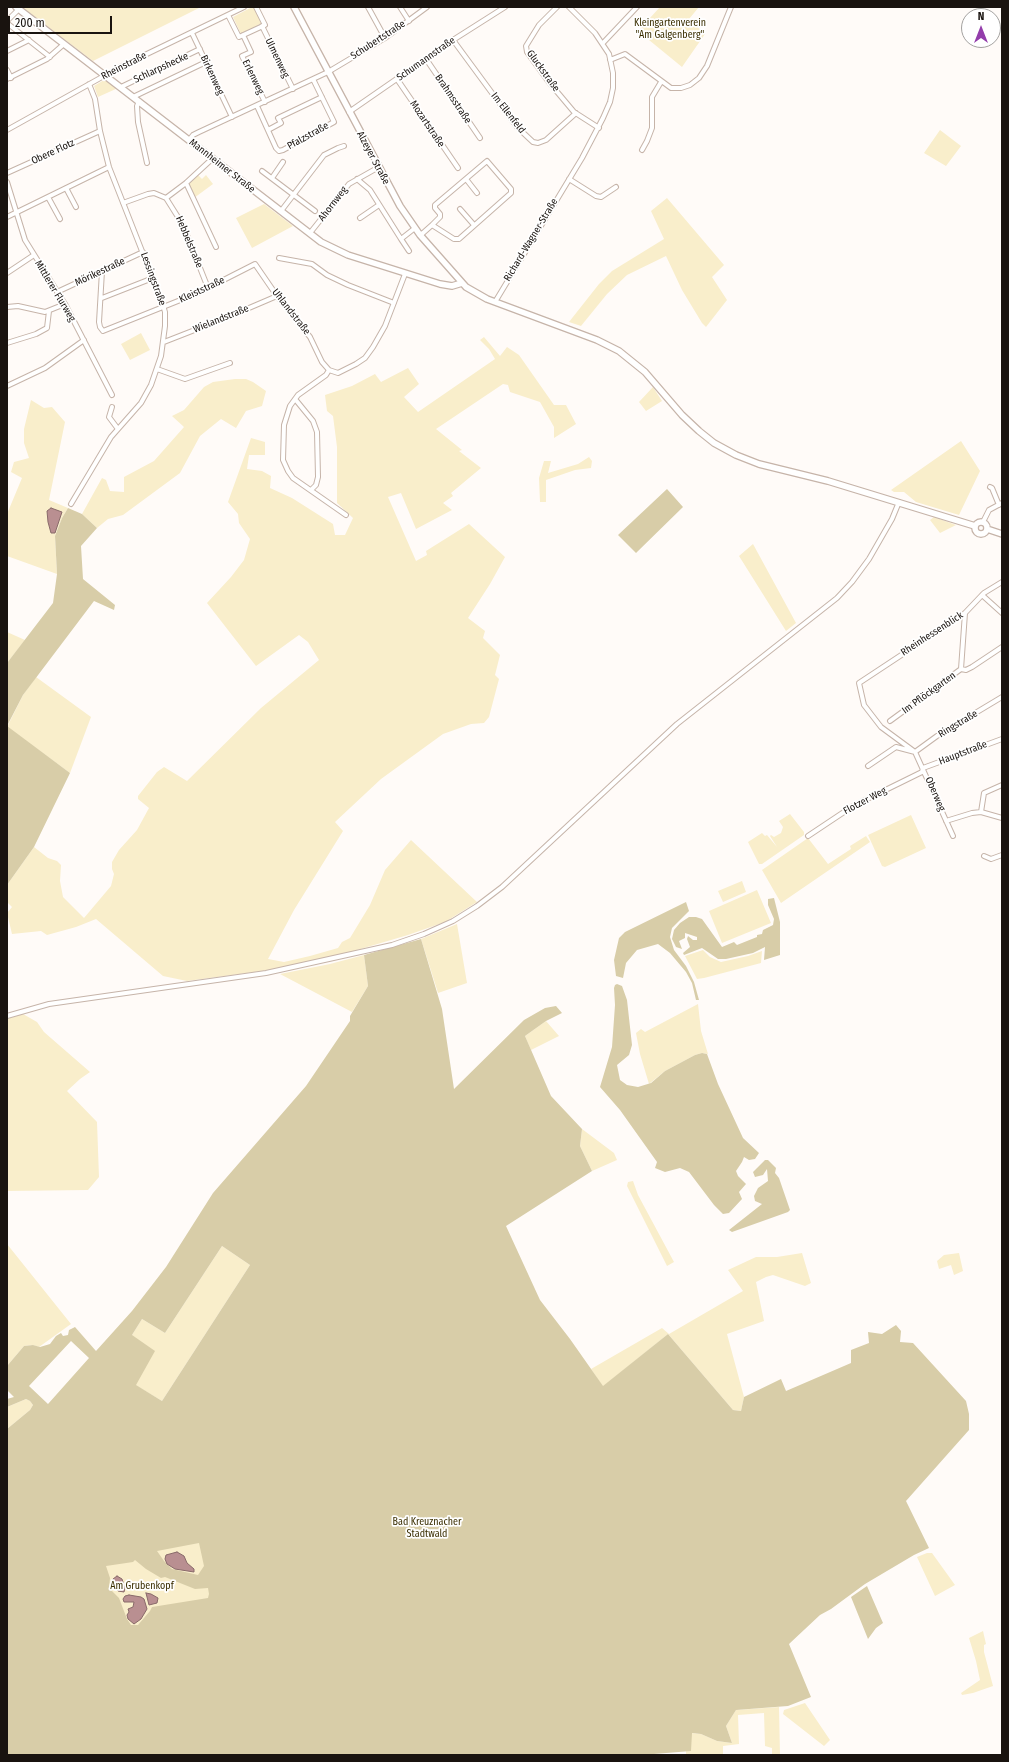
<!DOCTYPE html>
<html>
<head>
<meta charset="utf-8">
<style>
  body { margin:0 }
  #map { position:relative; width:1009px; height:1762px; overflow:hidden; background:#fffbf8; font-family:"Fira Sans Condensed",sans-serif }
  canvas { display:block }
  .frame { position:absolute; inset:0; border:8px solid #19130f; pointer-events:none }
  .north { position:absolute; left:961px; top:8px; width:40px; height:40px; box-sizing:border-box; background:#fff; border:1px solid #a3a19f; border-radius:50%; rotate:0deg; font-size:11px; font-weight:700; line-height:16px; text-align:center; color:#19130f }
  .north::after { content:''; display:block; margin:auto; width:14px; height:18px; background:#933dab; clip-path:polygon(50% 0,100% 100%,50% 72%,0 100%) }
  .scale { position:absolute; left:8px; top:16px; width:104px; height:18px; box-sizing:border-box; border:2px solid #19130f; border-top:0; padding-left:5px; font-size:12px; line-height:14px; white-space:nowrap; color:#19130f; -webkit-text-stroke:3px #fff; paint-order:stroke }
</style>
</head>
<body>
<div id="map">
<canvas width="1009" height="1762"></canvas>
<div class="frame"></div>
<div class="north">N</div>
<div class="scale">200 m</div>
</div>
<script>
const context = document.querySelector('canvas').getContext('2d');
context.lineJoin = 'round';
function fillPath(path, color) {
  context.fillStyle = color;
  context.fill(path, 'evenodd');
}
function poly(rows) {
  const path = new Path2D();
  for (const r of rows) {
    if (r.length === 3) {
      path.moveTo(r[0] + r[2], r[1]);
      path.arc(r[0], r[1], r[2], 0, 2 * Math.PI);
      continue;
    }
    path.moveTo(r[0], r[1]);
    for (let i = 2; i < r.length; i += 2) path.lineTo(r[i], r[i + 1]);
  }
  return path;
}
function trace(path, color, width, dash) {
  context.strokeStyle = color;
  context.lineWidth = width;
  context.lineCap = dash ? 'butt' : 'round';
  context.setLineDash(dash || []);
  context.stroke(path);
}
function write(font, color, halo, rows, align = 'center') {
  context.font = font + ' "Fira Sans Condensed",sans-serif';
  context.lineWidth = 3.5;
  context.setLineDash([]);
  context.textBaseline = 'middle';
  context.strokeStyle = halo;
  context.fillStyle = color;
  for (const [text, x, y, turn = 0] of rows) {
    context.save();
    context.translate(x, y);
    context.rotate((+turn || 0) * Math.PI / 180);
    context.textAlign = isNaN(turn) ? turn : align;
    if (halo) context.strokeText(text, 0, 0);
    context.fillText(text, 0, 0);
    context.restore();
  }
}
fillPath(poly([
  [22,7,201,7,93,61],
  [252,7,254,7,262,23,241,34,233,17],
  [660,7,699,7,689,19,705,34,682,67,638,31],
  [104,80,118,88,98,97,94,86],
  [940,130,961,146,946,166,924,153],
  [198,175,202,179,206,175,213,184,194,198,188,184],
  [667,198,724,265,712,277,727,300,706,327,702,323,682,290,666,256,627,275,607,294,581,326,569,322,599,284,612,271,664,239,651,211],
  [264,204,293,226,252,248,236,218],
  [141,333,150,350,130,360,121,344],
  [484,337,500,356,507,347,519,355,554,405,566,405,576,424,554,438,554,427,540,402,510,392,508,385,503,384,436,429,462,450,459,451,481,468,451,493,453,496,443,503,452,510,416,529,401,493,388,497,416,561,427,555,426,551,469,524,505,557,490,584,468,618,485,631,483,638,500,655,495,675,499,679,489,717,484,723,471,724,443,734,381,779,335,822,343,831,294,910,268,959,284,962,310,956,338,948,342,942,350,938,370,905,385,870,411,840,477,902,445,922,408,935,347,953,270,970,187,981,163,976,96,919,76,927,47,935,41,931,12,934,7,913,12,907,7,902,7,885,34,847,48,858,57,861,61,865,60,881,63,897,84,918,111,886,114,874,112,869,112,862,119,850,137,830,149,808,138,799,138,796,157,772,164,767,187,781,261,708,319,660,308,642,299,635,256,666,207,603,231,577,244,560,250,539,239,523,238,514,228,502,251,438,265,442,265,455,249,455,247,469,262,471,271,476,270,488,292,498,333,524,335,535,345,535,353,518,337,503,337,447,333,416,327,411,325,395,352,386,375,374,381,382,408,368,419,384,404,397,418,412,495,359,489,349,480,340],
  [235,379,246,379,253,382,266,391,262,406,246,411,236,428,221,419,200,436,180,473,123,515,108,519,97,528,82,514,102,478,106,480,110,491,124,492,124,477,154,461,184,427,172,416,184,410,204,387,213,382],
  [653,387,662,401,646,411,639,402],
  [31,400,44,408,52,407,65,422,49,500,68,508,62,518,55,536,57,574,7,556,7,514,22,478,11,472,14,462,29,458,24,443,24,429],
  [961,441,980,471,959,515,916,502,904,492,894,492,891,490],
  [589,457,592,461,591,468,575,470,546,480,546,502,540,502,539,478,544,461,551,461,548,473,578,464],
  [934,517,956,525,940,533,930,520],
  [753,544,796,623,786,631,739,556],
  [7,632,25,640,7,663],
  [36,677,91,717,70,773,7,727,23,695],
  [790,814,804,832,804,835,762,864,759,864,748,842,762,833,765,836,767,835,777,847,770,836,771,835,774,837,781,833,783,827,779,821],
  [911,815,926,848,885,867,882,866,868,835],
  [866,836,870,842,781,903,762,870,808,838,828,864,851,849,850,846],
  [742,881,746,892,723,902,718,891],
  [757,890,771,923,722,943,709,911],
  [457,924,467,983,438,993,421,939],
  [703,950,710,957,721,962,748,956,762,951,761,963,704,978,697,979,685,956],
  [364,955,368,986,352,1012,280,974,330,964],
  [698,1004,701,1031,708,1054,702,1053,695,1055,665,1071,649,1084,640,1054,636,1033,641,1029,645,1032],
  [23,1014,37,1022,44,1032,90,1072,80,1079,67,1091,97,1122,99,1177,88,1190,7,1191,7,1019],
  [546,1021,559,1036,531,1050,525,1036],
  [582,1129,614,1153,617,1160,592,1171,580,1146],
  [633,1181,638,1195,674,1262,667,1266,627,1186,628,1182],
  [7,1244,71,1324,39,1347,33,1345,24,1346,7,1366],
  [222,1246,250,1265,162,1401,135,1385,132,1335,142,1319,165,1333],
  [802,1253,811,1283,805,1286,773,1275,766,1277,756,1282,764,1321,727,1334,744,1397,741,1411,733,1410,668,1334,603,1387,591,1369,662,1328,669,1334,743,1291,728,1270,756,1257,777,1257],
  [959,1253,963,1271,954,1275,951,1265,939,1269,937,1261,944,1255],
  [26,1399,30,1401,33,1405,30,1410,7,1429,7,1407],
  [204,1535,217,1601,127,1629,76,1562],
  [927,1553,932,1553,955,1585,935,1596,917,1557],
  [983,1631,986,1644,984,1645,984,1652,993,1686,973,1693,962,1695,961,1693,980,1680,976,1661,969,1638],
  [805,1703,830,1740,824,1746,783,1714,784,1710],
  [779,1707,780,1755,772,1755,772,1748,765,1746,764,1713,738,1715,739,1744,723,1746,723,1755,686,1755,686,1751,691,1750,691,1733,701,1734,717,1741,732,1743,726,1726,736,1710]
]), '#f9eecb');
fillPath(poly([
  [667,489,683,507,636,553,618,535],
  [68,508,82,514,97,528,81,546,83,579,115,605,114,610,94,601,23,695,7,726,70,773,34,847,7,885,7,663,53,603,57,574,55,536,62,518],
  [774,898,780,922,780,955,764,960,765,947,753,953,726,959,718,959,702,948,684,955,683,953,690,947,687,939,688,936,693,940,697,940,697,937,685,933,685,938,679,941,682,949,676,947,672,939,674,930,680,923,689,917,696,917,702,919,722,947,734,942,737,945,757,937,757,935,762,934,763,930,773,925,774,919,768,905,768,899],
  [686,902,689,911,672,928,670,937,674,950,686,966,694,982,699,1000,696,1000,692,983,686,972,670,953,658,944,637,950,626,963,623,978,616,976,614,960,619,938,625,932],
  [421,939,442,1009,454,1089,524,1020,545,1008,556,1006,562,1013,546,1021,525,1036,551,1096,582,1129,580,1146,592,1171,506,1226,540,1300,570,1339,603,1386,668,1334,733,1410,741,1411,744,1397,781,1379,786,1391,851,1363,851,1350,869,1343,868,1332,882,1334,896,1325,901,1331,900,1342,913,1343,966,1401,969,1414,969,1430,906,1501,929,1548,914,1555,865,1584,831,1609,820,1615,789,1644,811,1697,788,1706,736,1710,726,1726,732,1743,717,1741,701,1734,692,1733,691,1751,654,1754,654,1755,7,1755,7,1429,30,1410,33,1405,30,1401,26,1399,7,1407,7,1399,14,1397,7,1390,7,1366,24,1346,33,1345,40,1347,50,1344,56,1336,61,1333,63,1336,68,1335,69,1330,75,1327,96,1351,132,1311,166,1267,213,1193,306,1086,350,1021,350,1016,368,986,364,955],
  [222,1246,250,1265,162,1401,136,1385,155,1351,132,1335,142,1319,165,1333],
  [71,1341,89,1358,48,1404,29,1386],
  [199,1543,204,1566,198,1575,172,1569,164,1561,157,1551],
  [135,1560,146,1569,161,1578,165,1577,195,1589,208,1588,209,1594,208,1598,152,1607,150,1611,138,1625,131,1625,127,1619,119,1598,109,1588,110,1578,106,1566,133,1562],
  [617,984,622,986,627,1000,632,1045,629,1055,617,1065,620,1080,627,1085,638,1087,651,1083,665,1071,695,1055,702,1053,707,1054,718,1084,743,1138,759,1153,755,1159,749,1160,744,1157,742,1162,736,1171,738,1176,746,1184,739,1192,742,1199,729,1213,723,1214,714,1205,689,1172,680,1168,665,1172,655,1168,657,1162,620,1110,600,1087,612,1047,615,1005,614,988,615,985],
  [765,1160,768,1160,776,1168,775,1173,779,1178,790,1210,788,1212,732,1232,729,1230,762,1204,755,1201,754,1196,758,1188,768,1181,767,1169,763,1175,755,1177,753,1172],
  [867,1586,883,1623,876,1628,868,1639,851,1597]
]), '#d8cda8');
const water = poly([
  [51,508,62,512,55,533,51,533,48,522,47,511,51,508],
  [177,1552,184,1556,187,1563,194,1569,194,1572,175,1569,167,1564,165,1559,166,1555,177,1552],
  [117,1576,122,1579,125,1588,124,1592,118,1591,113,1584,113,1579,117,1576],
  [146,1593,151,1594,158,1598,157,1603,149,1605,146,1593],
  [129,1595,141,1597,144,1599,147,1609,141,1619,134,1624,128,1619,127,1615,129,1612,128,1609,133,1607,134,1602,124,1602,123,1599,125,1596,129,1595]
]);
fillPath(water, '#b98f91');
trace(water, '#896a6a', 1);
const street = poly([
  [368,7,385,38],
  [400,7,409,21],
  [557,7,539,25,526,46,527,52,548,81,574,112,599,128],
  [228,15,239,37,265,25,256,7],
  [7,21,19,9],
  [7,23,50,57],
  [262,26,293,89],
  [192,33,232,117],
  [243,35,251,52,242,56,265,102],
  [453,40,517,127,533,142,538,143,546,140,576,113],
  [603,43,637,7],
  [7,51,29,40],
  [426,59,480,138],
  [610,60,625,54,671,88,681,88,690,85,699,78,707,66,731,7],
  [7,70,11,78],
  [7,79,47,59,64,44],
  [397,79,458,168],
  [121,87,200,49],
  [133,97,206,62],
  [139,101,137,106,138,122,147,163],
  [257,106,276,148,279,151,283,150,334,122,313,79],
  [349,112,453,40,505,7],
  [7,130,120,67,244,7],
  [268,130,281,123,278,118,322,97],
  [189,140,193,135,199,132,328,72,385,38,427,7],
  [642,150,647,141,652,128,652,97,661,82],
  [262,171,315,211],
  [7,173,100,131],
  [272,178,283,162],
  [357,179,370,190,401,239,415,228],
  [466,179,477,193],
  [569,179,596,196,601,197,616,187],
  [7,182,25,240,65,304,112,395],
  [186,183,216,247],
  [66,188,76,207],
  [48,197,60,219],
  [166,198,183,225,208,288],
  [123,203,148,194,154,193,166,198,186,183,213,158],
  [460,209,474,225],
  [281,211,324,155,338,148,344,146],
  [7,217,109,167],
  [360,218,379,205],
  [310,233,349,184,379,167],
  [420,235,423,233,432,225,440,217,440,214,435,208,435,205,487,161,511,189,511,193,459,239,454,239,432,225],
  [401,239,409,251],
  [279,258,312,264,327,275,348,285,394,303],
  [102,271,99,322,100,327,103,331,198,293,255,264,277,296,310,337,322,362,329,370,338,373,356,364,365,358,373,347,385,326,405,274],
  [7,273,34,255],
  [57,292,143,252],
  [102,298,153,278],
  [495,302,582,158,603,118,610,102,613,88,613,73,609,54,595,33,569,7],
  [7,307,18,306,45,312,65,304],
  [164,342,228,317,277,296],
  [7,343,36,334,47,328,49,311],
  [157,369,185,379,230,363],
  [329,370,326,375,298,395,290,406,284,425,283,460,288,471,293,478,346,515],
  [7,386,45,368,84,340],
  [295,399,313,421,317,432,318,477,316,485,311,490],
  [112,407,109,417,118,429],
  [990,487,992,488,999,505],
  [71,504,111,437,141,403,151,385,161,356,165,326,165,312,162,302,109,167,100,131,95,99,89,84],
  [983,522,989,510,1002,503],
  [982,595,1002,613],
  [961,669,966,670,972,667,1002,647],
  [890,721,961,669,965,613],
  [868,766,896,747,915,752,937,736,1002,697],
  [981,812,984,793,1002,785],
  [946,821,972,813,981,812,1002,818],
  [808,836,853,806,922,772,923,768,1002,739],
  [953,836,915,752,881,727,864,705,859,683,965,613,984,593,1002,582],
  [984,856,991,859,1002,855],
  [7,1016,49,1004,266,973,392,945,424,934,453,921,477,906,502,887,677,724,837,598,852,582,869,559,892,519,899,502]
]);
const secondary = poly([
  [16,7,321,242,348,255,440,284,452,286,462,283],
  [294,7,400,206,420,235,466,287,487,299,597,340,619,351,645,372,682,415,699,431,714,443,736,455,759,464,828,481,975,526],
  [981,528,6],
  [987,529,1002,534]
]);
trace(street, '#c6b4a9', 6);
trace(secondary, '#c6b4a9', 8);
trace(street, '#fff', 4);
trace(secondary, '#fff', 5.5);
write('10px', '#3a2e00', '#fff', [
  ["Kleingartenverein",670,23],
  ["\"Am Galgenberg\"",670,35],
  ["Bad Kreuznacher",427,1522],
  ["Stadtwald",427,1534],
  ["Am Grubenkopf",142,1586]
]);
write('10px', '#19130f', '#fff', [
  ["Schubertstraße",378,40,-33],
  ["Ulmenweg",277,58,64],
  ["Schumannstraße",426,59,-35],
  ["Rheinstraße",124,66,-27],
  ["Schlarpshecke",161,68,-25],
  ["Gluckstraße",543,71,54],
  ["Birkenweg",212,75,65],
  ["Erlenweg",253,77,64],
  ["Brahmsstraße",453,99,56],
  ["Im Ellenfeld",508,113,52],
  ["Mozartstraße",427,124,56],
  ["Pfalzstraße",308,136,-29],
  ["Obere Flotz",53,152,-25],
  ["Alzeyer Straße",373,158,62],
  ["Mannheimer Straße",222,166,38],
  ["Ahornweg",333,204,-52],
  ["Richard-Wagner-Straße",531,240,-59],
  ["Hebbelstraße",189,242,67],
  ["Mörikestraße",100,272,-25],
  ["Lessingstraße",153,279,70],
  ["Kleiststraße",202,290,-25],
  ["Mittlerer Flurweg",55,291,59],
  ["Uhlandstraße",291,312,52],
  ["Wielandstraße",221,319,-22],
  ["Rheinhessenblick",932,634,-33],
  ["Im Pflöckgarten",929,693,-36],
  ["Ringstraße",958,724,-31],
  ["Hauptstraße",963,753,-21],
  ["Oberweg",935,794,67],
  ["Flotzer Weg",865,801,-28]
]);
</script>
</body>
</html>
